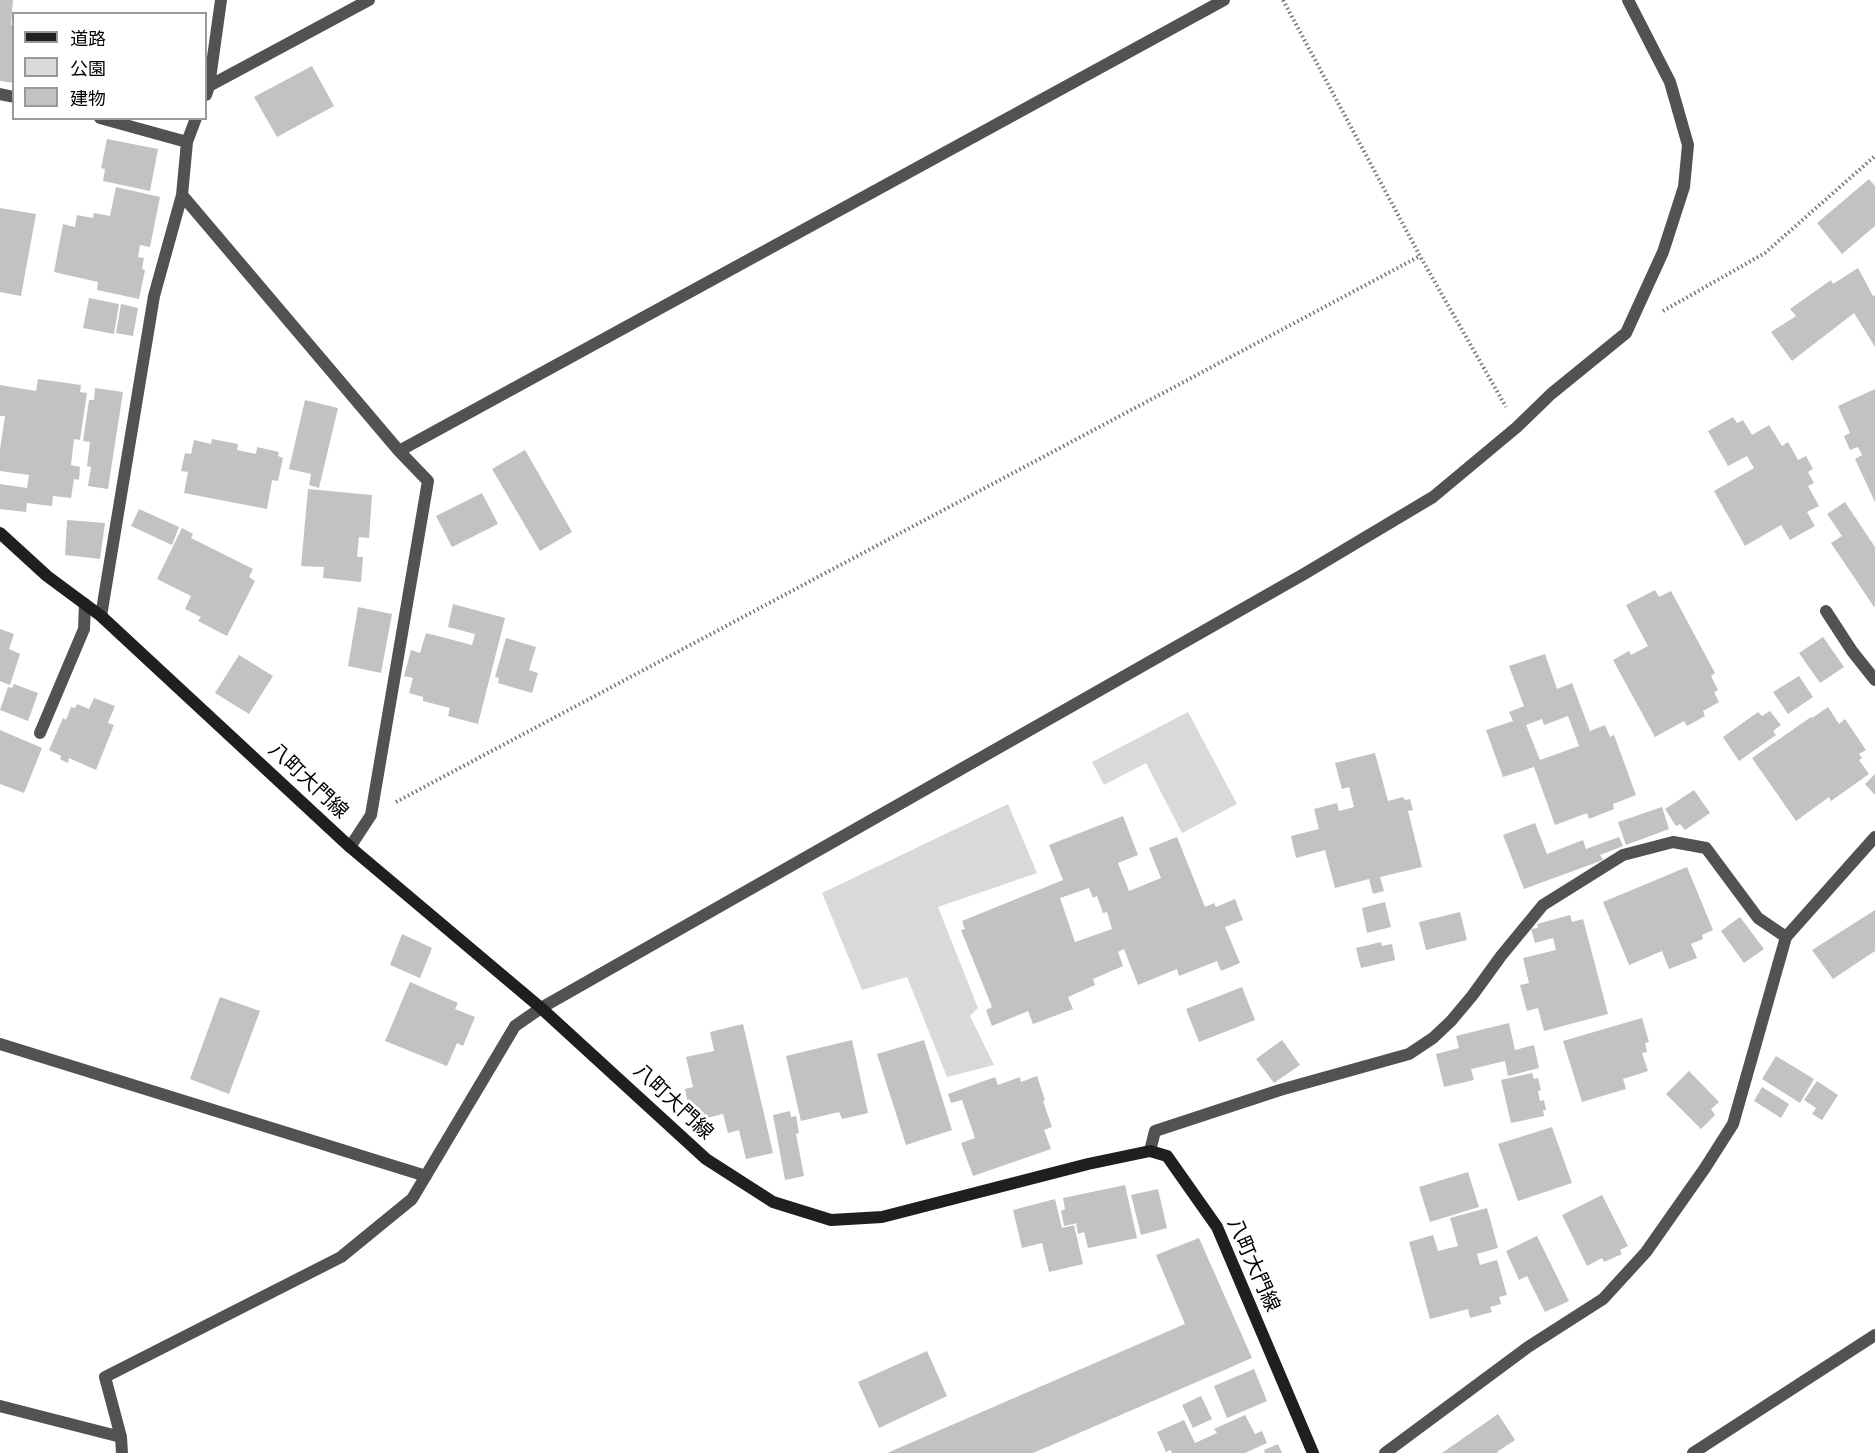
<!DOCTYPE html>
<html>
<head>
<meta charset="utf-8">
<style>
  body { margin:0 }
  #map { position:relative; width:1875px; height:1453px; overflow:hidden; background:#fff; font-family:"PT Sans","Noto Sans JP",sans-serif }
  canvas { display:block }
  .legend { position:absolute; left:12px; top:12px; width:195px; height:108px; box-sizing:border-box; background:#fff; border:2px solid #999; margin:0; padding:8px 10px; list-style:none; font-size:18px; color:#000 }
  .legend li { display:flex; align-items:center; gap:12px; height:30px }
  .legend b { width:30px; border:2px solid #999 }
</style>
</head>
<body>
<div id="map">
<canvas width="1875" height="1453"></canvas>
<ul class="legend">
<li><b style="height:8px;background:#1f1f1f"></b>道路</li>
<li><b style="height:16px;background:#d9d9d9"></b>公園</li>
<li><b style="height:16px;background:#c2c2c2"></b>建物</li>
</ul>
</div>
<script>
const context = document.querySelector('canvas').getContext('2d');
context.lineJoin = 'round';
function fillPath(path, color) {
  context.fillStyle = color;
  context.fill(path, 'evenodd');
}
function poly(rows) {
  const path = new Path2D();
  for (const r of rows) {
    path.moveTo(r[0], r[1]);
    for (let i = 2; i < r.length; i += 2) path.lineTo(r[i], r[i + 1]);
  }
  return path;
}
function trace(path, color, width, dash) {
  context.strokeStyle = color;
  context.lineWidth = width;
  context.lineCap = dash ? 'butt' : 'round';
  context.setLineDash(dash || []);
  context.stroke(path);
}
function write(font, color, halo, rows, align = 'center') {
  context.font = font + ' "PT Sans","Noto Sans JP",sans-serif';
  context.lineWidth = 6;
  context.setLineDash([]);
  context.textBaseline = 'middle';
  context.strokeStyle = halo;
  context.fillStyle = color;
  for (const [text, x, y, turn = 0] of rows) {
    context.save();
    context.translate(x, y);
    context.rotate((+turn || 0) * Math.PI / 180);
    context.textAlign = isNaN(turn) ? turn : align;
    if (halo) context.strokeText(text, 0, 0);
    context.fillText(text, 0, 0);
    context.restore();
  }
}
fillPath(poly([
  [1188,712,1237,804,1182,833,1146,763,1104,785,1092,762],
  [1008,804,1037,873,938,907,978,1008,970,1016,994,1065,947,1077,907,977,862,990,822,893]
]), '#d9d9d9');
fillPath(poly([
  [0,0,13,0,11,25,14,25,14,83,0,81],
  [312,66,334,106,277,137,254,97],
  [107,139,158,149,150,191,103,181,105,169,101,168],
  [1869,179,1875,186,1875,226,1842,254,1817,223],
  [116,187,160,197,150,247,140,245,138,257,144,258,142,269,145,270,139,299,97,290,98,282,54,272,63,224,75,227,77,215,93,218,94,213,110,216],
  [0,208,36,214,21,296,0,292],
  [1858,268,1873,296,1875,295,1875,347,1854,313,1792,361,1771,332,1796,316,1790,309,1831,280,1833,284],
  [89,298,119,304,114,334,83,328],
  [121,304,138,308,133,336,116,333],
  [38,379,81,385,80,392,87,393,80,440,74,439,71,465,80,467,79,480,74,479,71,498,53,496,52,506,27,503,26,512,0,509,0,484,27,488,29,475,0,471,0,449,5,416,0,416,0,385,36,391],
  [95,388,123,392,108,489,88,486,91,467,87,466,90,442,83,441,89,400,94,400],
  [1875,389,1875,502,1855,459,1862,455,1858,447,1850,450,1844,436,1850,433,1838,406],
  [305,400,338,408,319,488,309,485,311,474,289,469],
  [1733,417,1737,423,1743,420,1752,435,1769,425,1782,446,1788,442,1798,460,1806,456,1813,469,1808,472,1814,483,1808,486,1819,506,1807,512,1815,526,1790,540,1781,525,1745,546,1714,491,1754,468,1747,456,1728,466,1708,431],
  [212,439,238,444,237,450,256,454,257,447,279,452,278,456,283,458,278,481,272,480,267,509,184,493,188,472,181,471,185,453,191,454,194,440,211,444],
  [525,450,572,532,540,551,492,469],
  [308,489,372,495,369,538,359,537,357,557,363,557,361,582,323,578,324,567,301,566],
  [482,493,498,524,452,547,436,516],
  [1845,502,1875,547,1875,606,1874,607,1831,543,1842,536,1827,514],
  [139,509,179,527,172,545,131,526],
  [67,520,105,523,100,559,65,555],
  [182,528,193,534,191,538,253,569,249,577,255,581,227,636,198,621,201,617,185,609,191,596,157,579],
  [1655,590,1659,597,1671,591,1715,673,1711,676,1718,690,1714,692,1719,702,1703,711,1705,716,1687,726,1684,721,1655,737,1613,660,1629,651,1631,655,1648,646,1626,605],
  [453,604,505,618,478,724,448,716,450,708,423,701,423,697,409,693,413,678,404,676,411,650,420,653,426,633,472,645,475,634,448,627],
  [358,607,392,614,381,673,348,666],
  [0,629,14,634,9,649,20,654,10,685,0,681],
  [1823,637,1844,667,1820,683,1799,653],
  [506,638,536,647,529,670,538,673,532,693,498,683,499,678,495,677],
  [1545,654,1557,689,1572,683,1590,731,1605,725,1610,737,1614,735,1636,795,1613,804,1614,809,1589,819,1587,813,1555,825,1534,767,1503,777,1486,730,1513,721,1509,712,1524,706,1509,666],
  [1568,716,1579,746,1540,760,1526,725,1542,719,1544,725],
  [239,655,273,676,249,714,215,693],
  [1799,676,1813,697,1788,714,1773,692],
  [14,684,38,693,28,721,0,710,8,687,12,688],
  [94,698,115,706,108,723,114,725,96,770,69,758,68,763,60,759,61,756,49,750,63,718,66,720,71,707,75,708,77,704,89,709],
  [1828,707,1839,724,1845,719,1866,750,1859,754,1862,758,1859,760,1869,774,1831,801,1829,797,1796,821,1752,758,1811,717,1812,718],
  [1770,711,1781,725,1773,731,1776,735,1739,761,1723,737,1758,712,1762,716],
  [0,730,42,748,24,793,0,784],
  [1375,753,1388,801,1403,797,1405,800,1410,799,1413,810,1408,811,1422,867,1380,877,1384,891,1373,894,1369,879,1335,888,1325,850,1296,858,1291,836,1319,829,1314,809,1337,803,1339,811,1354,807,1349,787,1342,789,1335,763],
  [1875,774,1875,795,1865,784],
  [1694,790,1710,813,1685,830,1680,824,1676,826,1665,809],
  [1662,807,1669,829,1626,845,1618,822],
  [1123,816,1138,855,1118,863,1129,891,1161,878,1149,848,1177,837,1205,907,1214,903,1216,907,1235,899,1243,920,1225,927,1240,963,1221,971,1217,961,1179,976,1177,969,1138,985,1124,949,1118,952,1123,966,1093,979,1095,985,1068,997,1073,1009,1033,1024,1028,1011,992,1026,986,1010,992,1007,961,930,965,929,962,921,1063,880,1049,845],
  [1089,888,1093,898,1097,896,1103,913,1107,912,1112,929,1075,942,1060,898],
  [1535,823,1547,854,1583,840,1586,849,1619,837,1623,846,1600,855,1603,860,1524,889,1503,835],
  [1687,867,1713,930,1702,935,1703,939,1691,944,1697,958,1669,969,1662,951,1629,965,1603,902],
  [1385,902,1391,927,1367,933,1362,908],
  [1875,910,1875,951,1833,979,1812,950],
  [1460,912,1467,940,1426,950,1419,922],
  [1570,915,1572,922,1583,919,1608,1014,1544,1031,1538,1008,1527,1011,1520,985,1529,983,1523,958,1556,950,1553,938,1535,943,1531,929,1538,928,1537,924],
  [1740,917,1764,949,1744,963,1721,931],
  [402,934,432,948,420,978,390,965],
  [1381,942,1382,946,1392,944,1395,960,1361,968,1356,948],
  [410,982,458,1003,455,1009,475,1017,463,1046,457,1043,447,1066,385,1041],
  [1242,987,1255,1020,1199,1042,1186,1009],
  [220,997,260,1011,229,1094,190,1079],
  [1642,1018,1649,1042,1645,1043,1647,1052,1642,1053,1648,1071,1623,1079,1626,1089,1582,1102,1563,1041],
  [1509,1023,1515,1050,1534,1045,1539,1068,1508,1076,1505,1061,1471,1069,1474,1080,1444,1087,1436,1054,1459,1048,1456,1036],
  [743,1024,773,1153,746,1159,739,1130,728,1133,723,1114,702,1119,699,1107,689,1110,685,1089,693,1087,686,1057,714,1051,710,1032],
  [852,1040,868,1113,842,1119,839,1112,801,1121,786,1056],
  [924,1040,952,1130,906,1145,877,1054],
  [1282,1040,1300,1065,1274,1083,1256,1059],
  [1776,1056,1814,1079,1800,1103,1762,1079],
  [1689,1071,1719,1102,1711,1109,1715,1115,1701,1129,1666,1094],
  [1532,1073,1534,1079,1538,1078,1541,1090,1538,1091,1540,1101,1544,1100,1546,1110,1543,1110,1544,1116,1511,1123,1501,1080],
  [1037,1076,1045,1100,1043,1101,1052,1127,1044,1130,1051,1149,973,1176,961,1143,975,1138,962,1100,951,1103,948,1094,995,1077,998,1085,1020,1077,1021,1082],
  [1817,1081,1838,1095,1822,1120,1812,1114,1816,1108,1804,1100],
  [1762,1087,1789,1104,1781,1118,1754,1101],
  [790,1111,791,1117,796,1116,799,1133,796,1134,804,1176,785,1180,773,1115],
  [1552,1127,1572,1183,1518,1201,1498,1144],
  [1468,1172,1479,1207,1430,1222,1419,1187],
  [1125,1185,1137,1238,1088,1248,1084,1232,1078,1234,1076,1224,1078,1223,1064,1226,1061,1211,1065,1209,1063,1198],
  [1158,1189,1167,1228,1141,1235,1131,1195],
  [1602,1195,1628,1246,1620,1250,1622,1254,1604,1262,1602,1258,1587,1266,1562,1215],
  [1055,1199,1062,1228,1074,1225,1083,1264,1049,1272,1042,1243,1022,1248,1013,1210],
  [1487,1208,1498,1248,1477,1254,1480,1265,1497,1260,1507,1295,1499,1297,1501,1304,1490,1307,1492,1312,1470,1318,1468,1309,1430,1319,1409,1242,1433,1235,1438,1251,1458,1246,1450,1218],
  [1537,1236,1569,1301,1545,1312,1527,1276,1519,1280,1506,1251],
  [1199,1238,1252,1358,1033,1453,887,1453,1185,1324,1156,1255],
  [927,1351,947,1396,879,1428,858,1382],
  [1254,1369,1267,1401,1227,1418,1214,1386],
  [1201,1396,1212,1419,1193,1428,1182,1405],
  [1498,1414,1515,1440,1497,1452,1498,1453,1442,1453],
  [1245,1415,1255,1434,1262,1431,1267,1443,1245,1453,1172,1453,1170,1450,1166,1452,1157,1432,1184,1420,1195,1443,1217,1433,1214,1429],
  [1278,1444,1282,1453,1265,1453,1264,1450]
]), '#c2c2c2');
trace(poly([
  [1283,0,1420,256,1506,407],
  [1663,311,1765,253,1875,156],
  [396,802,1420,256]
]), '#747474', 4, [1.5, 3]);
trace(poly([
  [1826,611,1852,651,1875,680],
  [40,733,84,629,85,604]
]), '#525252', 12);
trace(poly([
  [209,86,369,0],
  [0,94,14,97],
  [206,95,209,86,221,0],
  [100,118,187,142],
  [182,195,399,451,428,481,371,815,350,847],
  [399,451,1224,0],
  [101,616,154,296,182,195,187,142,196,118],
  [0,1044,426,1176],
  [1150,1151,1155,1131,1280,1090,1409,1054,1433,1038,1451,1021,1472,996,1501,956,1543,905,1623,855,1673,842,1706,848,1758,918,1786,937],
  [0,1406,121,1437],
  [122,1453,121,1437,105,1377,341,1257,412,1199,515,1026,541,1008,1304,574,1433,497,1517,427,1551,394,1626,333,1663,252,1684,187,1688,145,1670,82,1628,0],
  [1385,1453,1528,1347,1603,1299,1646,1252,1705,1168,1733,1124,1786,937,1875,837],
  [1693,1453,1875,1335]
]), '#525252', 12);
trace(poly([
  [0,533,47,576,101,616,350,847,541,1008,706,1159,773,1202,831,1220,882,1217,1088,1164,1150,1151,1167,1156,1217,1227,1313,1453]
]), '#1f1f1f', 12);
write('20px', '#000', '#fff', [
  ["八町大門線",308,781,43],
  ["八町大門線",673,1102,43],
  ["八町大門線",1253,1265,66]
]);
</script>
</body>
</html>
